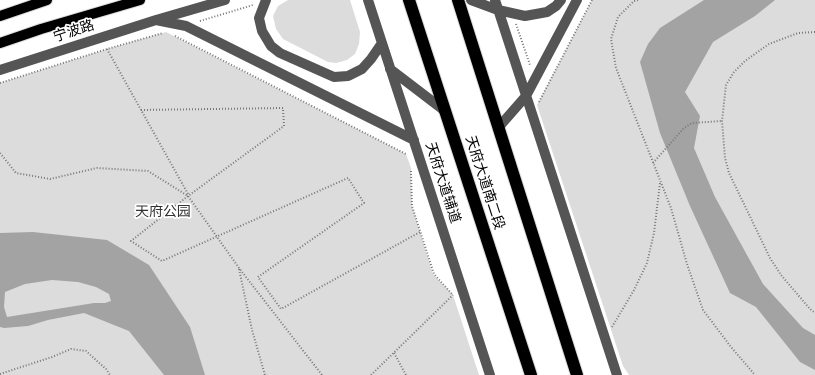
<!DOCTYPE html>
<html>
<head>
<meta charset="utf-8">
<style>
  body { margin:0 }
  canvas { display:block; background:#fff }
</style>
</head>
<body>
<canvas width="815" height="375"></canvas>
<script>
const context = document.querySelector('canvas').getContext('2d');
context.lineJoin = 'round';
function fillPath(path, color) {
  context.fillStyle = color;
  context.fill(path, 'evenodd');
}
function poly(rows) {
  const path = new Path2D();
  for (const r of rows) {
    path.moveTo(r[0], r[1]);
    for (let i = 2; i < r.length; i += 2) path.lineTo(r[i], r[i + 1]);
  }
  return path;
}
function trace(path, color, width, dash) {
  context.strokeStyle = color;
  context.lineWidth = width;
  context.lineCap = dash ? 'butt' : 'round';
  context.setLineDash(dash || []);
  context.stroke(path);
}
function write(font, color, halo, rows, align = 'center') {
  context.font = font + ' Jost,"Noto Sans SC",sans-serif';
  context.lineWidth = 3.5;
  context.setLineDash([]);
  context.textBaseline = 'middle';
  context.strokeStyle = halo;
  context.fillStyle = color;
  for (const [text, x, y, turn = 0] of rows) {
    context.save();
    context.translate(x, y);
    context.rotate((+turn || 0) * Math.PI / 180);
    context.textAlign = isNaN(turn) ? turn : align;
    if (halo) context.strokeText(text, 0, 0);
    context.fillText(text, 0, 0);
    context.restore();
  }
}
fillPath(poly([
  [288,0,350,0,360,32,359,44,355,54,347,60,336,63,328,62,283,39,276,29,273,16,278,6],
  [592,0,815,0,815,375,629,375,623,366,537,105],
  [166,32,406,154,411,168,412,206,433,274,453,295,479,375,0,375,0,83,107,49]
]), '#dcdcdc');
fillPath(poly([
  [704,0,775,0,755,16,713,42,685,92,700,116,694,148,715,197,763,284,803,328,815,335,815,370,800,362,756,307,730,293,690,206,660,133,640,62,648,44,660,28],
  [33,232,107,240,149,265,190,327,205,375,164,375,129,331,84,313,48,320,28,326,4,328,0,327,0,233],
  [52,280,78,282,96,287,109,294,111,301,105,303,94,303,7,317,4,307,5,292,25,284]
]), '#a3a3a3');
const major = poly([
  [0,16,47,0],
  [0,43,41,29,140,0]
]);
const highway = poly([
  [409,0,531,375],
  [458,0,577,375]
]);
trace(major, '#dbdbdb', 12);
trace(highway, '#dbdbdb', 14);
trace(poly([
  [638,0,634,1,618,17,611,39,616,68,671,208,687,264,703,310,731,347,755,375],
  [200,21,253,5],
  [516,24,530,65],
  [815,32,798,33,769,44,745,61,734,72,726,85,722,121,725,158,729,173,770,258,781,275,810,309,815,313],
  [175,36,406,154],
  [107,49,188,194],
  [0,83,107,49,163,33],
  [539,102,592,0],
  [141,110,283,108,284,126,188,196,131,241,162,261,348,178,364,203,258,277,281,309,420,232],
  [0,153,16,173,50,179,97,168,148,171,188,196,239,268,322,375],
  [653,163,684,128,692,123,722,121],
  [411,171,412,206,434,274,452,294],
  [239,269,252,330,265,375],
  [612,327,634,290,647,263,654,233,660,183],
  [394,353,406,375],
  [0,374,52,357,71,349,86,351,106,369,110,375],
  [371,375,453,295]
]), '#777', 2, [1, 2]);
trace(poly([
  [266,0,259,18,262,31,271,46,280,53,334,77,348,76,362,69,371,59,382,43],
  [368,0,490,375],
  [471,0,498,10,525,16,547,12,556,6,561,0],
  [495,0,617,375],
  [156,20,186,26,414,140],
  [390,69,445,111],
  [0,70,156,20,225,0],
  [498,128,526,96,577,0]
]), '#555', 10);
trace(major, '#000', 10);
trace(highway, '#000', 12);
write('14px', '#000', '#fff', [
  ["宁波路",74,32,-18],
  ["天府大道辅道",442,183,72],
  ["天府大道南二段",484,183,72]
]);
write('14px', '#333', '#fff', [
  ["天府公园",163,213]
]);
</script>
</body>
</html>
